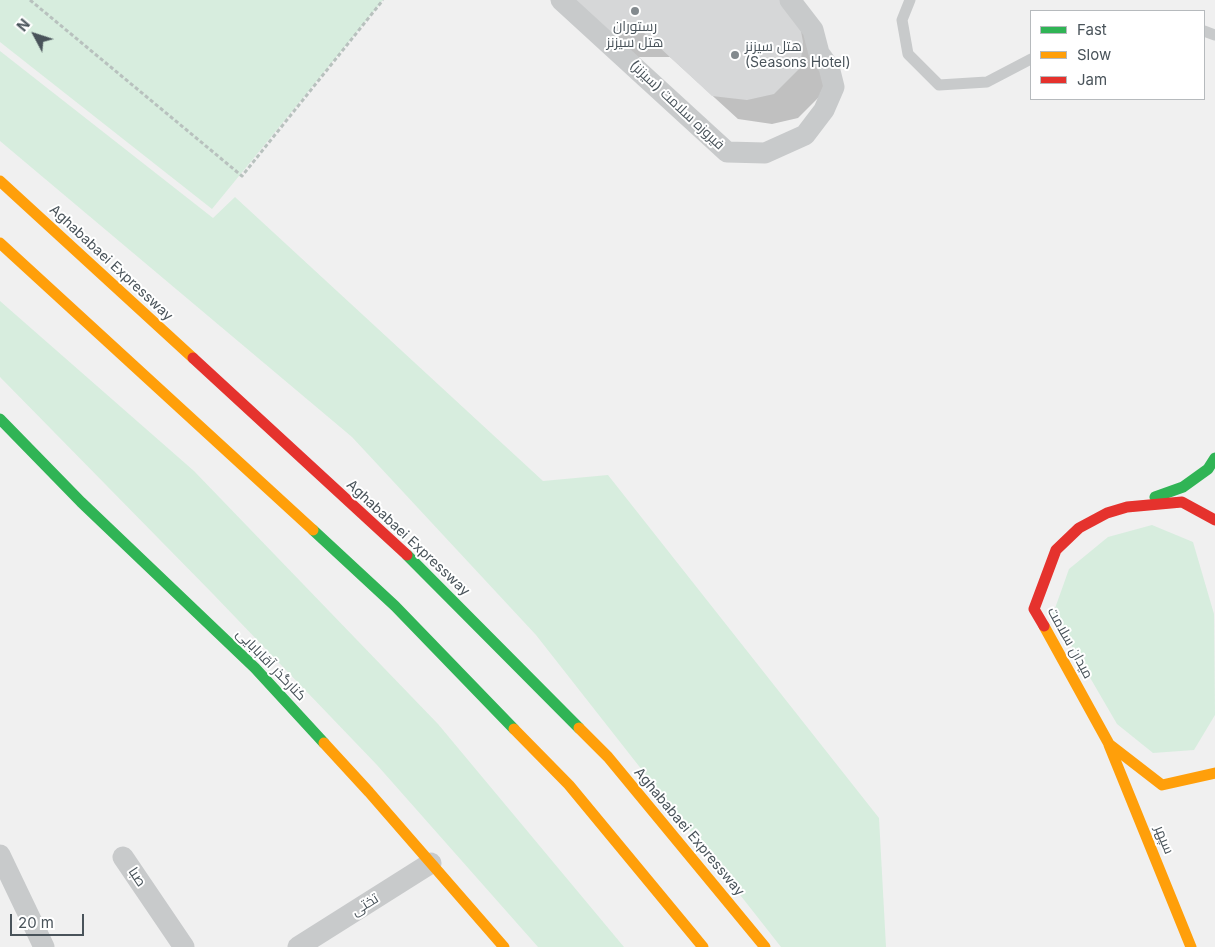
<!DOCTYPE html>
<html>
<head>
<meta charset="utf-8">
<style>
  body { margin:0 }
  #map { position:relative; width:1215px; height:947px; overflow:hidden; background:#f0f0f0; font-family:Inter,sans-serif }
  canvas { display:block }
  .legend { position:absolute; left:1030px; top:10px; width:175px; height:90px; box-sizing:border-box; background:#fff; border:1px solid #b6babd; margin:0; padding:6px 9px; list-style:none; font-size:15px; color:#49535a }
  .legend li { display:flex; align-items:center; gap:10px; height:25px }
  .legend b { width:25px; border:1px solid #b6babd }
  .north { position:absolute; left:10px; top:10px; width:50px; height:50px; -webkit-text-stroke:4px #fff; paint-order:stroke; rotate:310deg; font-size:14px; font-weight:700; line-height:20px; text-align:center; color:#49535a }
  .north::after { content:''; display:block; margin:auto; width:18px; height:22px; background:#49535a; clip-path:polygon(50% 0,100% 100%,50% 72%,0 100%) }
  .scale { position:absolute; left:10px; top:914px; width:74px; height:22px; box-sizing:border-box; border:2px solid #49535a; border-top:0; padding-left:6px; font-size:15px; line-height:18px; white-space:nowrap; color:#49535a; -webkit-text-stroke:4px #fff; paint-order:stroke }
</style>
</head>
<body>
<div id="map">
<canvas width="1215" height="947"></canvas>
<ul class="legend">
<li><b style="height:6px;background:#30b455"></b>Fast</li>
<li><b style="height:6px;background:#ff9f0a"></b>Slow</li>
<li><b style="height:6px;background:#e5322d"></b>Jam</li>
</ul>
<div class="north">N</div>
<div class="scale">20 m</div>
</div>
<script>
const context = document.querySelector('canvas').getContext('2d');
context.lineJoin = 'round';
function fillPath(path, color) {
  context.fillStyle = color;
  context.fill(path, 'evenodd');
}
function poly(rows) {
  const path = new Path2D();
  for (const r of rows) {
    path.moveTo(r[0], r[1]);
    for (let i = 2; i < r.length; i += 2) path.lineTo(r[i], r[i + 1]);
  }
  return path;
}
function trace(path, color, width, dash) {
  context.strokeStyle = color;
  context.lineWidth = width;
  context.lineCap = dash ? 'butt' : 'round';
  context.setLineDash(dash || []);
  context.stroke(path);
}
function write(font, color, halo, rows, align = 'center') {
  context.font = font + ' Inter,Cairo,sans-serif';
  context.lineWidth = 4;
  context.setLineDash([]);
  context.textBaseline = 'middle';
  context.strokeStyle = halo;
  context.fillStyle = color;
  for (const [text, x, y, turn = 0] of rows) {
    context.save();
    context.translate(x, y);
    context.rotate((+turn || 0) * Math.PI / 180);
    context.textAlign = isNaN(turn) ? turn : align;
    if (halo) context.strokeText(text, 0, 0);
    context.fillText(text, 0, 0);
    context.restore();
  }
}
fillPath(poly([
  [0,0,383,0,212,209,0,42],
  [0,51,213,218,235,197,543,481,608,475,879,818,886,947,781,947,536,635,352,437,0,141],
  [0,301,194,471,438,724,624,947,538,947,377,765,213,594,0,377],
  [1152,525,1193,542,1214,614,1215,715,1194,750,1153,753,1117,724,1053,614,1069,569,1108,537]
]), '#d7edde');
fillPath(poly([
  [562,0,784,0,824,52,824,92,798,118,772,124,738,119,670,57,629,57]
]), '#0003');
fillPath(poly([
  [564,0,780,0,800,26,803,42,800,68,774,94,747,100,712,96,644,33,603,34]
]), '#d6d7d8');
trace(poly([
  [30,0,242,176,383,0]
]), '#b8c1be', 3, [4, 2.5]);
trace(poly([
  [910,0,902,20,908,54,939,85,987,82,1031,59],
  [1204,31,1215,35]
]), '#c8cacb', 11);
trace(poly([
  [561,0,727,152,765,153,805,135,824,110,834,87,829,67,819,53,813,30,790,0],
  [0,855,44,947],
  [123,857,184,947],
  [298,947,431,863]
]), '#c8cacb', 21);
trace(poly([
  [0,419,81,502,255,668,324,743],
  [1155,497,1183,487,1208,469,1215,458],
  [313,530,395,606,514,729],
  [407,555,579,728]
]), '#30b455', 11);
trace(poly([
  [0,181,193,358],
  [0,243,313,530],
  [1044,626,1109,744,1162,785,1215,773],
  [579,728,608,757,765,947],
  [514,729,569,785,703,947],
  [324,743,369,792,504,947],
  [1109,745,1191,947]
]), '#ff9f0a', 11);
trace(poly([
  [193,358,407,555],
  [1044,626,1034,609,1056,550,1079,528,1107,513,1127,507,1182,502,1215,520]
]), '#e5322d', 11);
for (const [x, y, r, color] of [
  [635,11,5,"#838a8e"],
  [735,55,5,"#838a8e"]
]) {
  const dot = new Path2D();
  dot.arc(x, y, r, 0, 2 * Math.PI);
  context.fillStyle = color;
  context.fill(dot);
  trace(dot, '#fff', 2);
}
write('14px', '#49535a', '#fff', [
  ["رستوران",635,27],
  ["هتل سیزنز",635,43],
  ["هتل سیزنز",745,47,"left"],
  ["(Seasons Hotel)",745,63,"left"]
]);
write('14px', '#49535a', '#fff', [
  ["فیروزه سلامت (سیزنز)",677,105,43],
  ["Aghababaei Expressway",111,263,43],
  ["Aghababaei Expressway",408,538,43],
  ["میدان سلامت",1070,643,61],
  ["کنارگذر آقابابایی",271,665,46],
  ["Aghababaei Expressway",689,832,50],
  ["سپهر",1164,840,68],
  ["صبا",137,877,56],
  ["تختی",365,905,-32]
]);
</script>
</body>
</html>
